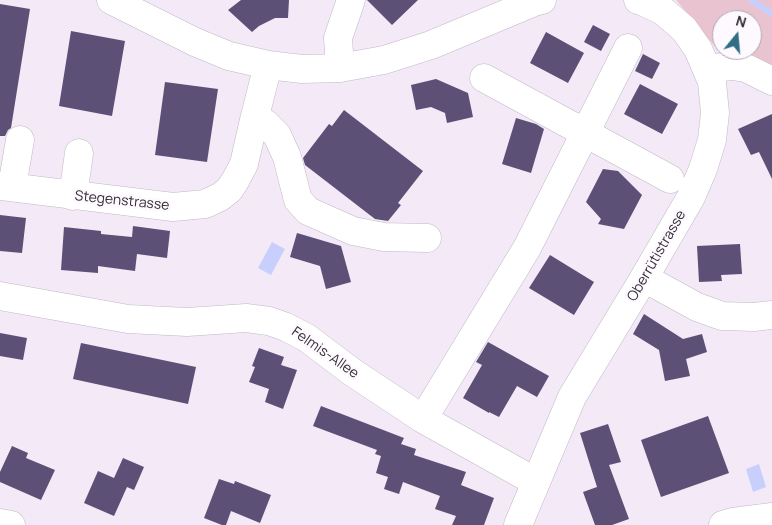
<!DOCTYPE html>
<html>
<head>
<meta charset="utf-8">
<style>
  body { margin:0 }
  #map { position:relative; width:772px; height:525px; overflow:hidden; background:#f3e9f7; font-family:Manrope,sans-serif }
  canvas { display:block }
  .north { position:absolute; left:712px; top:10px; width:50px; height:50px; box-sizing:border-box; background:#fdf9fe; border:1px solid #aca8ad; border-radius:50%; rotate:17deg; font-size:14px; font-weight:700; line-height:20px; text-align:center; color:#322f34 }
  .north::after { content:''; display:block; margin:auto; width:18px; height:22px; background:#2f6e83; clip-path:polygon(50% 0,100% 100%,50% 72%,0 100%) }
</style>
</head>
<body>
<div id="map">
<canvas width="772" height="525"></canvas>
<div class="north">N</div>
</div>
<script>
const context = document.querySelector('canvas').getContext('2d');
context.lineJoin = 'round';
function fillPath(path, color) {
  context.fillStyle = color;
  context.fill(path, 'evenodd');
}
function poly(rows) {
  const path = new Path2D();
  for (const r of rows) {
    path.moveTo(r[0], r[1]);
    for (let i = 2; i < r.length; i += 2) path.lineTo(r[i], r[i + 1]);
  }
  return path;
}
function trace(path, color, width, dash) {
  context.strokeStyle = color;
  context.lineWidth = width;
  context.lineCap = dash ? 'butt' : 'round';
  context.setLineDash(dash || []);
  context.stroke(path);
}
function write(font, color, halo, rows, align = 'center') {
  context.font = font + ' Manrope,sans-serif';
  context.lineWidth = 5;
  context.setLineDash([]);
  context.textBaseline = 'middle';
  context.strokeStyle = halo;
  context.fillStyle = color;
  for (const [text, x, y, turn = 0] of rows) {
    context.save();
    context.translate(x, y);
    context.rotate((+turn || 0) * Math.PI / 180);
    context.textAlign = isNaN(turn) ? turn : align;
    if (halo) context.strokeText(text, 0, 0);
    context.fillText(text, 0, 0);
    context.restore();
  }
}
fillPath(poly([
  [676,0,772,0,772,68,717,49],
  [722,20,752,20,752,50,722,50]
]), '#eac3d1');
fillPath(poly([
  [272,242,285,249,271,275,258,268],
  [759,464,766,487,753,492,746,469]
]), '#c9cffd');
trace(poly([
  [751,0,772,14]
]), '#c9cffd', 6);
fillPath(poly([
  [241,0,289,0,288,18,275,18,259,26,252,32,228,10],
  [367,0,418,0,392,25],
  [0,4,30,9,11,128,8,130,5,136,0,136],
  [593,25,610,34,601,51,584,42],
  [71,31,125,41,112,116,59,106],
  [546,32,584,53,568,83,530,63],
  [643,54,660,63,652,79,635,71],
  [436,79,468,93,473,117,447,123,445,113,431,107,416,110,411,85],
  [165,82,218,89,207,162,155,155],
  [640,84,678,104,662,134,624,114],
  [344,110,423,171,398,203,401,205,388,221,375,219,305,165,303,158,329,124,332,126],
  [772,114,772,179,759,152,751,155,738,129],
  [516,118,536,124,544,129,531,173,502,164],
  [603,169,618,171,642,195,624,229,598,224,601,219,586,202],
  [0,215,26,218,22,253,0,251],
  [133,226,170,231,167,258,137,254,135,271,98,266,98,273,61,270,64,227,101,231,101,234,132,237],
  [297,233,341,246,351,282,326,289,320,266,290,257],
  [740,244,742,274,721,275,722,281,699,282,697,246],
  [550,255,594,282,574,315,529,288],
  [644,314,683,339,702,334,707,352,686,359,690,376,665,381,659,350,633,334],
  [0,333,27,338,23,360,0,356],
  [488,342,549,376,537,397,517,386,499,417,489,412,489,413,463,398,482,365,476,362],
  [81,343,196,367,188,404,73,379],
  [259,348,284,357,281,365,297,370,283,409,265,402,269,389,249,382,255,367,252,366],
  [321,406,404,438,401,444,416,449,414,455,466,472,461,485,494,498,484,525,452,525,456,516,435,509,440,496,403,482,399,494,384,489,388,477,376,473,381,456,375,454,377,450,313,426],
  [708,416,729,473,661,497,641,440],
  [608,424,621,462,609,465,629,519,612,525,595,525,583,492,597,487,580,433],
  [12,446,28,453,26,458,55,470,41,500,0,482,0,472],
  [123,458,144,467,134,490,127,487,114,516,84,503,98,471,114,478],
  [219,479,234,484,235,481,271,495,260,523,231,511,226,525,222,525,204,518]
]), '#5c5077');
const minor = poly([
  [111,0,195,42,229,56,268,65,302,69,340,68,384,60,431,45,534,2,542,0],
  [340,68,338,38,351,0],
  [708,71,722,67,732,66,746,68,772,81],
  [484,78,670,179],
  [254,120,265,123,277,135,287,157,298,200,308,211,353,231,384,237,427,238],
  [0,186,173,207,205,204,220,197,229,190,235,181,244,164,254,120,268,65],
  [12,187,20,140],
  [73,196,79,153],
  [644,278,697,307,722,316,754,317,772,315],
  [0,296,128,319,187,322,246,318,269,321,286,327,307,338,352,372,423,419,536,482],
  [423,419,527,248,628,48],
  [0,523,11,525],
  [518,525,572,397,644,278,691,197,703,169,712,140,715,113,712,82,698,49,684,29,663,11,644,2,638,0],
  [723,525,733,522,772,517]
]);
trace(minor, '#c1b8c5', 29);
trace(minor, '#fff', 28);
write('14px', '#322f34', '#fdf9fe', [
  ["Stegenstrasse",122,201,6],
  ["Oberrütistrasse",657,256,-60],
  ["Felmis-Allee",325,353,35]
]);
</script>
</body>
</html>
